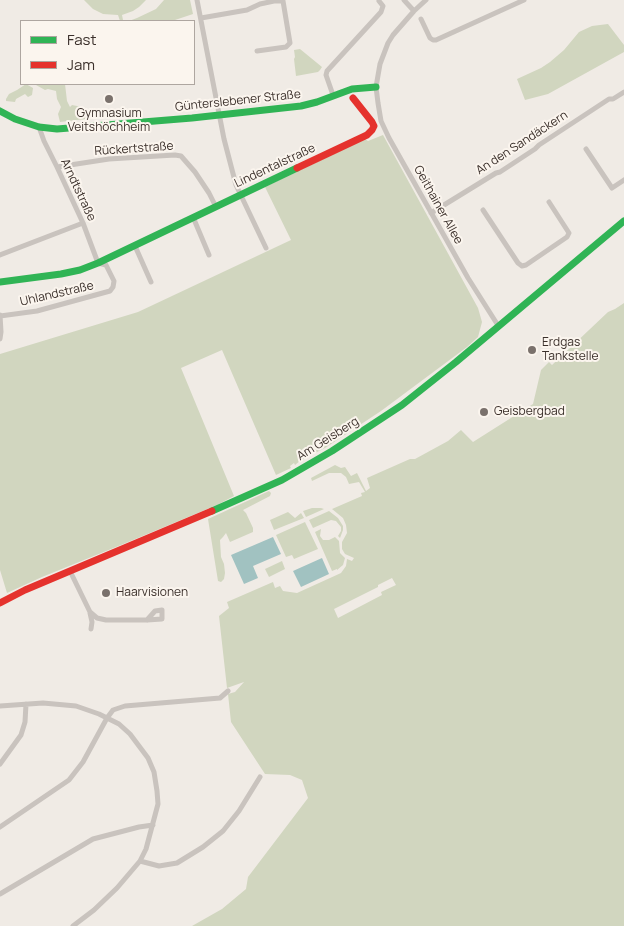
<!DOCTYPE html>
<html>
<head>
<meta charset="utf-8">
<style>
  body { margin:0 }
  #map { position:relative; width:624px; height:926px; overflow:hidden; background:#f0ebe5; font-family:Manrope,sans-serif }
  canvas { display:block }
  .legend { position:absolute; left:20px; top:20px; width:175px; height:65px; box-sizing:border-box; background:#fbf5ee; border:1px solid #aea6a0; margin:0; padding:6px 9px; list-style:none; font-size:15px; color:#3b302b }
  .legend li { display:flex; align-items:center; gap:10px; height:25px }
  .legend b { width:25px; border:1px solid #aea6a0 }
</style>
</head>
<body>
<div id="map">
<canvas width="624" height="926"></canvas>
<ul class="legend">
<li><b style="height:6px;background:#30b455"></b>Fast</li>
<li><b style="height:6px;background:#e5322d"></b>Jam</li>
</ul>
</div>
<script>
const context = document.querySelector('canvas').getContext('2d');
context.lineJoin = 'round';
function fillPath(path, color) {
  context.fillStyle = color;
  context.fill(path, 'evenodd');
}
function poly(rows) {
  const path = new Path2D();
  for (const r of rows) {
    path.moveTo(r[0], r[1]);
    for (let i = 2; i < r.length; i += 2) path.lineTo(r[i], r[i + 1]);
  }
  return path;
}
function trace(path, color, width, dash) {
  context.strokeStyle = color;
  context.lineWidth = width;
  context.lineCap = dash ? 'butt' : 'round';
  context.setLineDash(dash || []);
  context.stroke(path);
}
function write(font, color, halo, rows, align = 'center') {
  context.font = font + ' Manrope,sans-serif';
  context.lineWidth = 4;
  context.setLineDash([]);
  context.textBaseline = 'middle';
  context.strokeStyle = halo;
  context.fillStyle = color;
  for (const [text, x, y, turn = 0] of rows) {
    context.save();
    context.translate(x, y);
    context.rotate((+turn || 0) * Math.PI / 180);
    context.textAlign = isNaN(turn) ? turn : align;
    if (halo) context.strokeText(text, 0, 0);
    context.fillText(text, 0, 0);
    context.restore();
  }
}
fillPath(poly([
  [84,0,146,0,139,7,133,11,122,15,123,20,120,21,118,15,103,14,93,9],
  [164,0,190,0,193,14,172,21,129,21,137,18,156,9],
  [608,24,624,45,624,52,548,94,525,100,517,79,541,68,550,62,564,50,579,32,592,26],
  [300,49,322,67,320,70,318,72,296,76,294,59,295,57,294,50],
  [26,84,33,88,32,95,28,97,25,94,16,99,15,102,6,101,6,99,9,94,17,90],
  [36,84,65,84,67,101,70,107,72,105,82,107,86,119,60,122,58,114,61,107,57,99,56,91,48,89,45,90,36,85],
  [383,135,478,308,482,322,478,337,467,347,381,411,325,448,301,460,295,465,294,463,290,466,291,468,276,475,222,350,181,368,234,496,217,505,121,545,42,577,7,593,0,570,0,354,138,312,291,240,265,187,365,139,368,141],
  [624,303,624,926,192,926,222,909,246,889,248,877,308,798,302,780,290,775,265,774,231,722,228,694,235,692,244,682,227,688,219,616,229,608,227,602,273,582,275,588,280,586,283,591,297,593,341,573,346,566,347,559,352,561,354,558,345,554,342,549,342,542,347,533,346,525,343,518,332,509,362,496,361,493,365,492,359,482,349,484,346,477,341,473,329,473,312,481,311,478,335,465,341,468,345,467,351,476,357,473,366,491,370,488,367,478,410,459,415,459,448,441,461,430,473,442,533,404,541,370,549,362,552,365,608,312,615,309],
  [392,578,396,585,381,592,382,595,338,618,334,609,378,587,378,585],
  [269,491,271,493,270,496,243,510,246,513,253,528,253,532,230,542,226,533,223,537,220,540,221,557,224,564,225,573,224,579,221,582,218,581,208,519],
  [312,508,321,508,324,509,306,517,303,511],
  [329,511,338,518,343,526,343,530,340,538,338,536,341,531,341,527,336,521,331,520,313,528,309,520],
  [288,512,295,518,301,513,304,518,274,530,270,520],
  [305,522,318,549,294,559,292,555,286,557,276,535],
  [321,529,320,536,323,540,329,540,335,537,339,541,340,553,345,558,343,565,337,570,337,569,332,571,315,532],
  [282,561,285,569,269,577,265,569]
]), '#d1d6bf');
fillPath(poly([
  [273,537,281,554,253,566,258,578,244,584,231,555],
  [322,558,329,574,301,587,293,571]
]), '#a1c2c1');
trace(poly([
  [197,0,224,139,236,185,266,248],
  [404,0,414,11],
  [426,0,414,11,393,35,388,43,380,64,376,87,378,103,381,121,389,138,468,278,499,327],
  [201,18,247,10,260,4,274,1,283,1,290,43,286,47,257,51],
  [421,19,430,38,433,40,436,40,524,0],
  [333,95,326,75,327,71,381,12,383,6,379,1],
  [586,149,612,188,624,180],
  [57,167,109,159,175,155,181,156,195,172,209,193,216,207],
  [483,210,518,263,522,266,526,265,567,237,569,233,549,202],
  [431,213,496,173,500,172,535,149,539,145,609,99,613,99,624,92],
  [193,217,209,255],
  [135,246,151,282],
  [0,255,83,223],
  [0,316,37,311,110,291,113,287,114,281,106,265,98,263,83,223,57,167,44,141,39,127],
  [0,339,1,332,0,315],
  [70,571,90,612,97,618,106,620,147,620,162,619,162,610,155,611,147,620],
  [90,613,92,622,91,629],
  [0,706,43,703,76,706,99,714,119,724,130,734,148,758,154,772,157,791,158,804,146,849,140,861,117,888,94,910,73,926],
  [0,764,21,735,25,722,26,704],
  [0,827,69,780,83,762,107,718,113,710,125,706,220,698,228,691],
  [140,861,159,866,177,863,203,847,223,831,239,811,260,777],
  [0,894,93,839,139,827,153,825]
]), '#c9c3be', 5);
trace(poly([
  [0,111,15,119,39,127,57,129,192,118,301,106,317,102,352,89,376,87],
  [0,282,61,274,80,270,98,263,297,168],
  [212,511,282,480,332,451,402,405,456,362,624,221]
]), '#30b455', 7);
trace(poly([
  [297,168,367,135,372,130,374,126,372,122,353,98],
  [0,603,25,590,212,511]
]), '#e5322d', 7);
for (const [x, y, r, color] of [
  [109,99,5,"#7a716c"],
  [532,350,5,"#7a716c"],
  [484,412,5,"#7a716c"],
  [106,593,5,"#7a716c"]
]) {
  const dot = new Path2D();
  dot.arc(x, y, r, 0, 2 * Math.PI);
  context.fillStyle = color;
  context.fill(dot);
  trace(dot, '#fbf5ee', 2);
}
write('12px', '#3b302b', '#fbf5ee', [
  ["Günterslebener Straße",238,101,-6],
  ["An den Sandäckern",522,143,-33],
  ["Rückertstraße",134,149,-4],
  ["Lindentalstraße",275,166,-25],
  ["Arndtstraße",78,190,65],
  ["Geithainer Allee",438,205,61],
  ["Uhlandstraße",57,294,-13],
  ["Am Geisberg",328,439,-32]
]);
write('12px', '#3b302b', '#fbf5ee', [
  ["Gymnasium",109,114,"center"],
  ["Veitshöchheim",109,128,"center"],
  ["Erdgas",542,343],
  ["Tankstelle",542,357],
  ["Geisbergbad",494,412],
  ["Haarvisionen",116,593]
], 'left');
</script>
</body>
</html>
